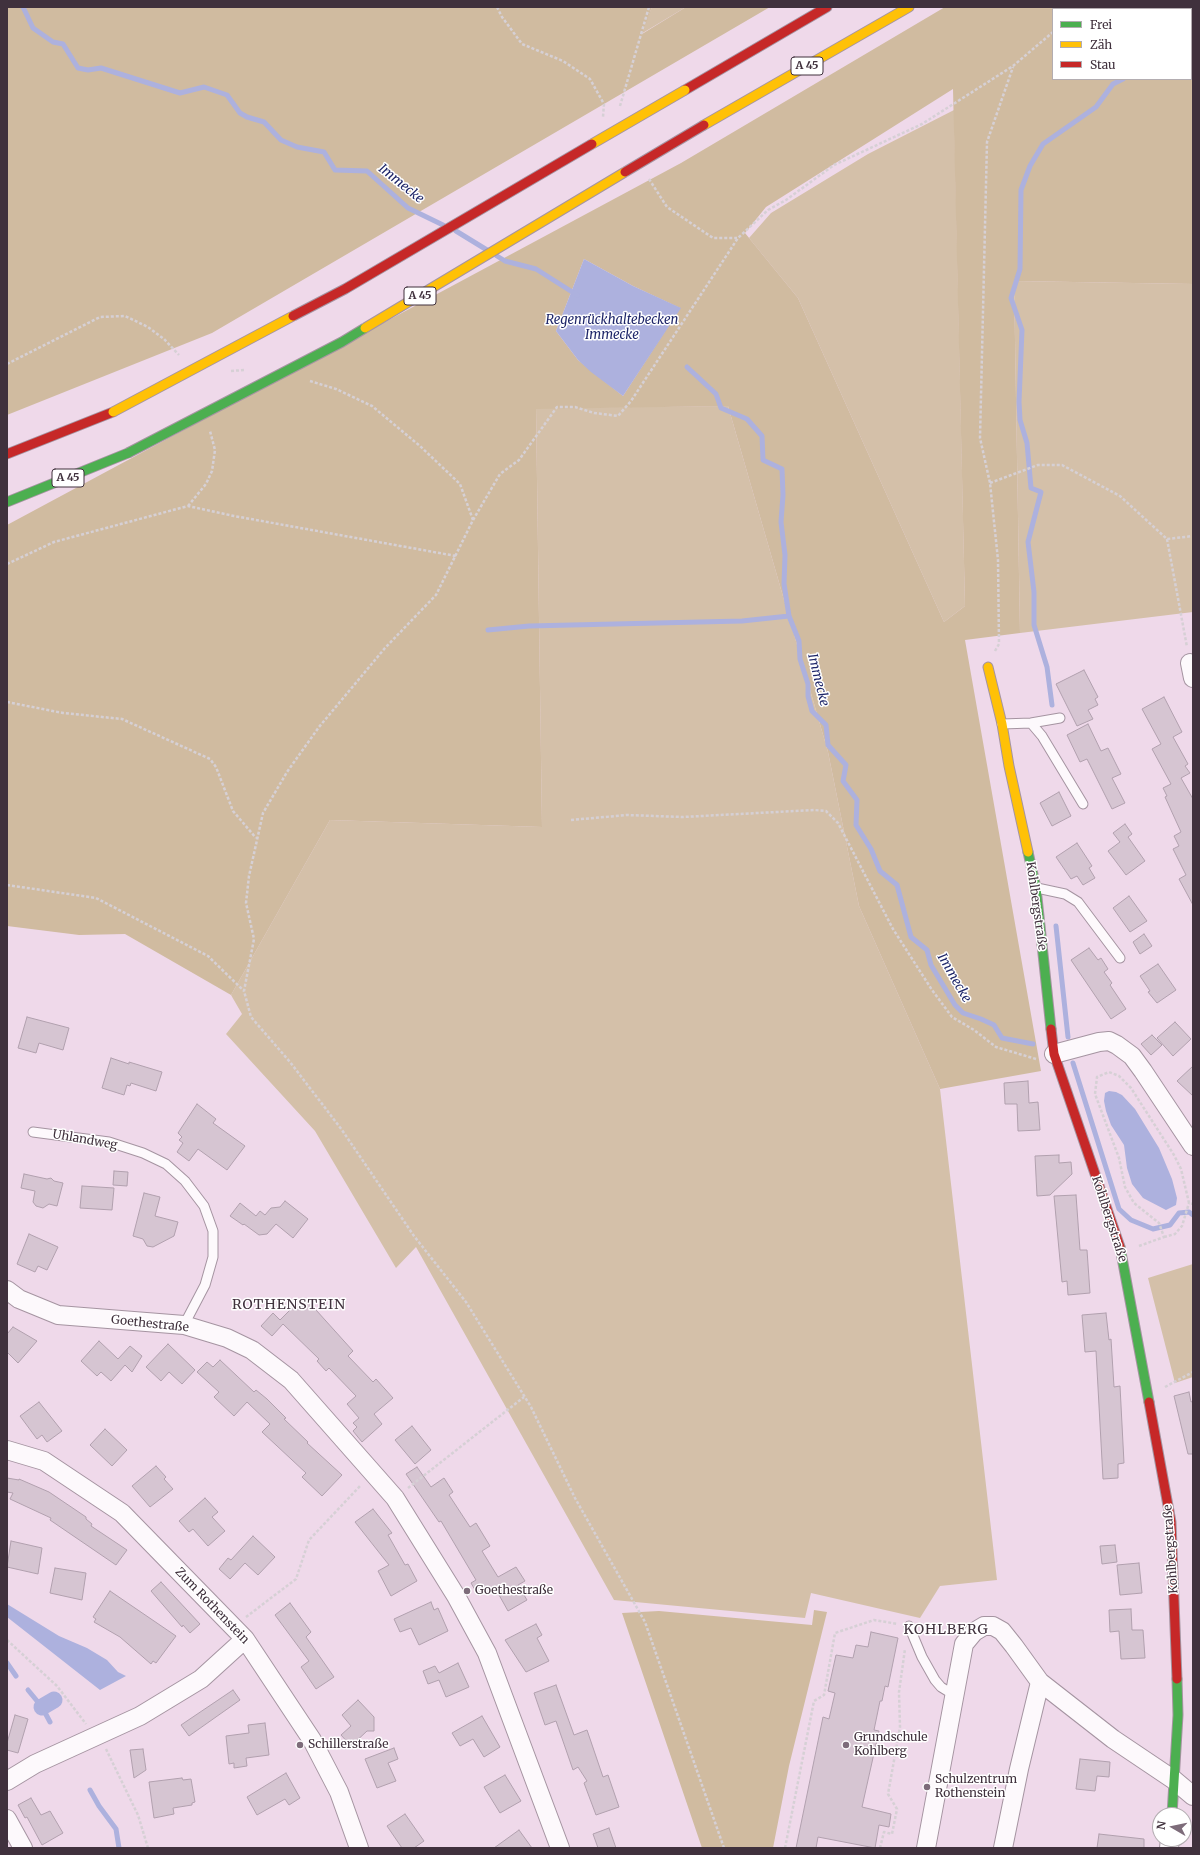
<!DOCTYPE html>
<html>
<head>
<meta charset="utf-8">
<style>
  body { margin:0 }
  #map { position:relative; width:1200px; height:1855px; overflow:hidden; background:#efd9ea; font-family:Merriweather,serif }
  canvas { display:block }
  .frame { position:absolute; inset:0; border:8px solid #40313d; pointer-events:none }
  .legend { position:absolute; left:1052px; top:8px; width:140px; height:72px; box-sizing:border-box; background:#fff; border:1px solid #b3adb1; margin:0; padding:5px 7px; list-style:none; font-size:12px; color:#40313d }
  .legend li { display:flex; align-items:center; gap:8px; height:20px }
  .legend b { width:20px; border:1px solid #b3adb1 }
  .north { position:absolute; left:1152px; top:1807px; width:40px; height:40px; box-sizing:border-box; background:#fff; border:1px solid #b3adb1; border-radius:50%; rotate:279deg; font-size:11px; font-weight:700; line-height:16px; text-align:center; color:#40313d }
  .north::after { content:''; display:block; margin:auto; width:14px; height:18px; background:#7d6c7a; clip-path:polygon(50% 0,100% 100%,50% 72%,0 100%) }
</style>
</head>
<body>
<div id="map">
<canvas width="1200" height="1855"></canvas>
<div class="frame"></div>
<ul class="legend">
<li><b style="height:5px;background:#4caf50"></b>Frei</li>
<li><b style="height:5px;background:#ffc107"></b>Zäh</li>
<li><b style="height:5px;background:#c62828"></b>Stau</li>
</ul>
<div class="north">N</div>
</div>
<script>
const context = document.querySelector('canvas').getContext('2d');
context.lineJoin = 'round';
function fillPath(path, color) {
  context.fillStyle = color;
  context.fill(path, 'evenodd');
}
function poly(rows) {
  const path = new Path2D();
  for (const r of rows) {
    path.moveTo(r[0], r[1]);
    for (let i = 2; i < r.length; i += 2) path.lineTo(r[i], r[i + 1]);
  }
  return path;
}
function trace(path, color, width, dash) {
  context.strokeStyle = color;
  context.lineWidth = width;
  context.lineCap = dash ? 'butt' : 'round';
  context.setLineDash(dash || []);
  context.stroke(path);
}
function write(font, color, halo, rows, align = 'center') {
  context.font = font + ' Merriweather,serif';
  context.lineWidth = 3;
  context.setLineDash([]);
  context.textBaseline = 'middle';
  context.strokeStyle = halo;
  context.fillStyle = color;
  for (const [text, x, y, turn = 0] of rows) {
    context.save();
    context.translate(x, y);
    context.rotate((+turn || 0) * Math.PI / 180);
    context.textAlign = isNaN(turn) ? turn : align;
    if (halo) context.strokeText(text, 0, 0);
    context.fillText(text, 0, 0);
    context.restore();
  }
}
fillPath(poly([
  [652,7,686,7,641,34],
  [954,110,965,606,944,622,798,298,749,238,771,213,868,154],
  [1014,281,1193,284,1193,612,1020,633],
  [728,406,828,752,859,906,940,1089,997,1580,940,1586,920,1618,811,1593,805,1618,614,1600,416,1247,396,1268,315,1131,226,1034,242,1014,231,995,330,820,542,827,536,408],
  [1193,1264,1193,1377,1175,1383,1148,1278]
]), '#d4c0a9');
fillPath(poly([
  [7,7,652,7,642,34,686,7,770,7,212,333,7,415],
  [945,7,1193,7,1193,284,1014,281,1020,633,965,640,1041,1071,940,1089,859,906,828,752,728,406,536,409,542,827,330,820,231,995,125,934,79,935,7,926,7,525,681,163],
  [1053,9,1191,9,1191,79,1053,79],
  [953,89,965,606,944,622,798,298,745,233,766,207],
  [584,259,633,286,680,308,623,396,578,360,556,331],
  [814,1610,827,1612,789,1766,773,1848,702,1848,622,1613,659,1611,812,1625]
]), '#d0bba0');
fillPath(poly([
  [584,259,633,286,681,308,623,396,591,372,578,360,556,331],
  [1109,1091,1116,1092,1122,1095,1135,1109,1159,1148,1172,1179,1177,1198,1176,1205,1166,1210,1143,1198,1132,1184,1127,1168,1124,1145,1111,1125,1106,1111,1104,1101,1105,1093],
  [7,1604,59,1636,87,1648,107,1660,118,1672,126,1676,100,1690,7,1617]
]), '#adb1de');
trace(poly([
  [23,7,33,28,53,42,63,44,78,68,88,70,101,68,180,93,204,87,227,95,240,113,247,117,264,122,281,140,297,147,324,152,335,170,367,171,408,208,443,225],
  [456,231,487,250],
  [497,256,505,261,536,269,577,295],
  [687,367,716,394,721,408,747,419,762,436,763,460,782,469,783,495,781,522,785,555,784,584,789,616,799,641,800,659,808,684,808,696,812,711,826,725,828,745,846,765,843,781,857,800,856,825,871,849,880,871,897,885,911,937,927,950,931,965,955,1005,963,1013,981,1019,994,1025,1002,1038,1033,1044],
  [488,630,529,626,742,621,789,616],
  [1052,705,1047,667,1034,625,1034,592,1028,542,1041,492,1031,488,1027,443,1020,420,1019,402,1022,330,1011,298,1020,269,1021,190,1030,166,1043,144,1096,107,1113,84,1123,79],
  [1056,926,1068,1037],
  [1073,1063,1119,1209,1131,1220,1153,1229,1170,1225,1179,1213,1189,1212,1193,1215],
  [7,1663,16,1676],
  [28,1690,42,1707,50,1722],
  [90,1790,99,1806,116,1829,119,1848]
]), '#adb1de', 5);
trace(poly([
  [42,1707,54,1700]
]), '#adb1de', 17);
const building = poly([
  [1084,670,1098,697,1095,699,1098,705,1088,710,1093,719,1077,726,1056,684,1084,670],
  [1164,697,1182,732,1173,737,1188,764,1185,766,1190,773,1181,778,1193,799,1193,905,1179,879,1186,875,1173,849,1179,846,1174,836,1181,832,1165,797,1167,796,1163,788,1171,784,1152,749,1161,744,1142,709,1164,697],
  [1088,724,1101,751,1108,748,1121,774,1112,778,1125,803,1112,809,1087,759,1080,762,1067,735,1088,724],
  [1059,792,1071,816,1052,826,1040,803,1059,792],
  [1125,824,1132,834,1128,837,1145,861,1126,875,1108,851,1120,842,1113,833,1125,824],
  [1077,843,1092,866,1089,868,1095,878,1083,885,1077,876,1071,879,1056,857,1077,843],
  [1129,896,1147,921,1130,932,1113,908,1129,896],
  [1144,934,1152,946,1140,954,1133,942,1144,934],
  [1089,948,1098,960,1101,958,1108,969,1104,972,1112,983,1110,985,1126,1009,1111,1019,1071,960,1089,948],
  [1158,964,1176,990,1157,1003,1148,992,1150,991,1140,976,1158,964],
  [27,1017,69,1028,63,1050,39,1043,36,1053,18,1048,27,1017],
  [1175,1022,1191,1039,1173,1056,1157,1038,1175,1022],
  [1152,1035,1162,1045,1151,1055,1141,1044,1152,1035],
  [111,1058,129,1064,129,1062,162,1072,156,1091,131,1083,130,1086,127,1085,124,1095,102,1088,111,1058],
  [1193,1066,1193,1096,1177,1081,1193,1066],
  [1028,1081,1029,1103,1038,1102,1040,1130,1018,1131,1017,1104,1005,1104,1004,1083,1028,1081],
  [197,1104,216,1119,213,1123,245,1146,227,1170,198,1149,189,1161,177,1152,183,1143,179,1140,182,1137,178,1133,197,1104],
  [1059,1155,1059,1163,1071,1162,1072,1174,1050,1195,1037,1196,1035,1156,1059,1155],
  [114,1171,128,1172,127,1186,113,1185,114,1171],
  [24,1174,47,1179,51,1178,54,1181,63,1183,57,1206,49,1204,43,1208,36,1206,33,1202,35,1191,21,1188,24,1174],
  [82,1186,114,1188,112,1210,80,1208,82,1186],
  [144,1193,160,1197,155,1216,178,1222,174,1236,153,1247,147,1246,143,1239,133,1236,144,1193],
  [1076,1195,1080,1250,1087,1250,1090,1293,1068,1295,1067,1281,1062,1282,1054,1196,1076,1195],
  [285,1201,308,1219,293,1238,276,1224,267,1234,259,1235,244,1224,243,1225,230,1216,240,1203,256,1216,260,1211,265,1215,271,1208,280,1207,285,1201],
  [29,1234,58,1247,47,1270,38,1266,35,1272,17,1264,29,1234],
  [307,1300,353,1351,348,1356,373,1382,376,1379,393,1398,374,1414,382,1424,362,1442,353,1431,357,1427,353,1423,359,1418,347,1404,356,1396,329,1368,326,1371,317,1361,319,1359,283,1324,272,1336,261,1326,273,1313,280,1320,294,1306,298,1310,307,1300],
  [1106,1313,1109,1340,1111,1339,1114,1387,1120,1386,1124,1463,1118,1464,1118,1478,1103,1479,1096,1351,1085,1352,1082,1315,1106,1313],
  [13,1327,37,1341,18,1363,7,1352,7,1334,13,1327],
  [99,1341,118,1359,130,1346,142,1356,132,1372,125,1365,111,1381,101,1372,97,1376,81,1361,99,1341],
  [168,1344,195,1370,182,1384,169,1372,161,1381,146,1367,168,1344],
  [220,1360,254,1392,256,1390,267,1399,286,1418,284,1419,308,1442,307,1443,342,1475,322,1496,302,1477,306,1473,262,1432,270,1424,247,1402,234,1416,214,1397,219,1392,197,1372,207,1362,213,1367,220,1360],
  [1189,1392,1191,1402,1193,1401,1193,1454,1188,1454,1174,1396,1189,1392],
  [39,1402,62,1431,47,1442,42,1435,37,1439,20,1416,39,1402],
  [412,1426,431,1450,415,1464,395,1440,412,1426],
  [105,1429,127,1450,112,1466,90,1445,105,1429],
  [156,1466,166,1477,164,1479,173,1489,150,1507,132,1486,156,1466],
  [417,1467,431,1487,444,1478,453,1492,449,1495,470,1527,476,1523,490,1546,482,1551,498,1577,516,1567,525,1581,518,1585,527,1600,508,1611,494,1586,478,1595,471,1583,476,1580,441,1521,439,1522,406,1474,417,1467],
  [7,1478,19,1480,19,1479,49,1492,86,1517,86,1519,92,1524,91,1526,127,1550,116,1565,50,1520,51,1518,10,1499,13,1493,7,1492,7,1478],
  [205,1498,218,1512,212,1517,225,1531,208,1546,193,1529,189,1532,179,1521,205,1498],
  [373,1509,392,1533,388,1535,405,1565,408,1564,417,1581,391,1596,378,1571,389,1565,355,1522,373,1509],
  [253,1536,275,1557,258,1575,245,1563,230,1579,219,1569,228,1558,231,1560,253,1536],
  [11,1541,42,1548,38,1574,7,1567,11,1541],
  [1115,1545,1117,1562,1102,1564,1100,1546,1115,1545],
  [1139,1563,1142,1593,1120,1595,1117,1565,1139,1563],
  [55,1568,86,1573,82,1600,50,1593,55,1568],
  [161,1582,200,1624,190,1633,183,1625,182,1627,151,1591,161,1582],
  [110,1591,176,1636,156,1663,153,1661,151,1664,120,1637,94,1622,96,1619,93,1617,110,1591],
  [431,1602,434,1610,438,1608,448,1631,419,1645,411,1628,400,1632,394,1619,431,1602],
  [290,1603,311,1632,306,1637,334,1677,316,1689,301,1667,309,1661,275,1615,290,1603],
  [1131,1609,1132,1630,1143,1630,1145,1658,1121,1659,1119,1631,1110,1632,1109,1610,1131,1609],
  [536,1624,542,1635,537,1638,549,1661,526,1672,505,1640,536,1624],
  [871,1632,898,1638,888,1687,885,1686,882,1701,880,1701,874,1730,879,1731,862,1807,891,1814,889,1827,879,1825,875,1848,818,1837,816,1848,796,1848,823,1717,829,1719,835,1693,828,1691,836,1655,853,1658,856,1645,868,1647,871,1632],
  [458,1663,469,1687,446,1697,439,1680,428,1684,423,1671,435,1666,439,1673,458,1663],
  [556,1685,574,1735,587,1730,603,1777,608,1775,619,1807,596,1815,584,1783,587,1781,578,1767,573,1770,556,1721,545,1725,534,1693,556,1685],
  [233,1690,240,1700,189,1736,181,1725,233,1690],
  [358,1700,374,1717,374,1731,367,1731,351,1746,341,1735,351,1726,342,1715,358,1700],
  [15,1715,28,1719,18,1753,7,1750,7,1743,15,1715],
  [482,1716,500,1747,484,1757,473,1739,460,1746,452,1733,482,1716],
  [265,1723,269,1755,246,1758,247,1766,234,1768,234,1763,229,1764,226,1736,249,1733,248,1725,265,1723],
  [394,1748,398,1759,388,1763,396,1781,377,1788,365,1759,394,1748],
  [143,1749,146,1770,134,1778,130,1750,143,1749],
  [1080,1759,1110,1762,1109,1777,1097,1776,1095,1791,1076,1789,1080,1759],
  [286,1773,300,1798,289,1805,285,1799,257,1815,247,1797,286,1773],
  [505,1775,521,1801,500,1813,484,1787,505,1775],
  [182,1778,183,1780,191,1779,195,1802,192,1803,192,1805,173,1808,174,1814,154,1818,149,1782,182,1778],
  [31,1798,41,1815,50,1811,63,1833,42,1845,27,1817,25,1818,18,1805,31,1798],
  [405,1814,424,1841,414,1848,402,1848,387,1826,405,1814],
  [609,1828,616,1848,598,1848,593,1834,609,1828],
  [519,1830,532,1848,494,1848,519,1830],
  [1099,1834,1144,1839,1144,1848,1097,1848,1099,1834]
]);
fillPath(building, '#d6c5d2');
trace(building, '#b1a0ae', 1);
const lane = poly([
  [1031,723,1042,736,1083,804],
  [1002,724,1031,723,1060,718],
  [1037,888,1065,894,1078,902,1120,958],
  [33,1132,109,1142,143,1153,166,1164,185,1181,204,1206,213,1231,213,1257,205,1285,184,1325],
  [909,1626,922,1657,935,1680,941,1687,954,1695]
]);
const street = poly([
  [1190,663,1193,678],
  [1054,1054,1099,1042,1109,1041,1117,1045,1132,1056,1143,1071,1193,1146],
  [7,1290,19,1299,58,1315,184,1325,227,1338,252,1350,291,1380,395,1498,456,1596,487,1653,560,1848],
  [7,1450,44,1461,122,1513,245,1639,312,1740,339,1792,359,1848],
  [7,1781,35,1764,140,1716,201,1679,245,1639],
  [7,1819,23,1848],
  [926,1848,964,1644,974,1632,984,1626,993,1626,1002,1631,1014,1646,1040,1682,1113,1739,1174,1780,1193,1796],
  [1003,1848,1019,1769,1040,1682],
  [1169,1848,1170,1839]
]);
const fast = poly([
  [7,502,128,453],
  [1028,852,1036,888,1051,1029],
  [1120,1247,1149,1402],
  [1172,1815,1178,1715,1177,1679]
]);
const slow = poly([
  [704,125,909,7],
  [988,667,1002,724,1009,766,1028,852]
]);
const jam = poly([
  [685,90,827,7],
  [7,454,113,412],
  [1051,1029,1054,1054,1120,1247],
  [1149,1402,1171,1522,1177,1679]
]);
trace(lane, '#a594a1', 11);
trace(street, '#a594a1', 20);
trace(fast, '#a594a1', 11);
trace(slow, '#a594a1', 11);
trace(jam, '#a594a1', 11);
trace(poly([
  [497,7,502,17,522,44,563,61,590,79,604,104,603,117],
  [1086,9,1089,7],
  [620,106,649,7],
  [649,179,667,207,713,238,737,238],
  [7,364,100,317,125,316,148,327,164,339,179,355],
  [231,371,244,370],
  [310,381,336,389,372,406,420,446,460,484,473,520],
  [990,483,1038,465,1062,465,1120,496,1167,539,1193,536],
  [188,506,206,484,212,471,215,450,210,431],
  [1167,539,1187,647],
  [7,564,54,542,188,506,234,516,456,556],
  [995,651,999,644,998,560,990,483,980,438,987,142,1013,67],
  [7,702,63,713,122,719,210,759,216,767,233,811,256,838],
  [571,820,627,815,683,817,814,810,826,811,838,823,893,929,932,990,952,1017,974,1030,996,1047,1036,1059],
  [7,885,96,898,208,956,244,991],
  [1164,1237,1175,1234,1182,1226,1189,1203],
  [1139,1246,1164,1237,1159,1223,1134,1203,1125,1187,1119,1158,1095,1094,1097,1077,1109,1072,1119,1076,1131,1088,1174,1155,1181,1169,1189,1203,1193,1204],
  [1165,1387,1193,1372],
  [408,1488,524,1397],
  [246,1617,296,1579,309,1540,361,1485],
  [7,1640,57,1686,86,1724],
  [106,1749,138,1815,148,1848],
  [724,1848,645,1622,575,1498,531,1407,466,1302,414,1236,342,1130,290,1062,251,1017,244,991,254,939,246,903,249,876,263,813,287,772,319,727,385,648,436,595,473,520,500,474,519,460,557,407,575,407,594,413,618,416,631,401,738,238,768,210,786,200,834,165,922,124,1013,66,1053,32],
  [785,1848,814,1701,824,1695,835,1633,874,1620,898,1624],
  [880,1848,884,1832,892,1834,897,1809,888,1794,900,1727,899,1692,905,1649]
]), '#d6d0d5', 2.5, [3, 2]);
trace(lane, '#fdf9fc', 9);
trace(street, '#fdf9fc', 18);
trace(fast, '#4caf50', 9);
trace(slow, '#ffc107', 9);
trace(jam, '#c62828', 9);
const fastBridge = poly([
  [128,453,342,342,365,328]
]);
const slowBridge = poly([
  [592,144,685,90],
  [365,328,625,172],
  [113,412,293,316]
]);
const jamBridge = poly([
  [625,172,704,125],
  [293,316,345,289,592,144]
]);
trace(fastBridge, '#a594a1', 11, []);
trace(slowBridge, '#a594a1', 11, []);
trace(jamBridge, '#a594a1', 11, []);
trace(fastBridge, '#4caf50', 9);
trace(slowBridge, '#ffc107', 9);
trace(jamBridge, '#c62828', 9);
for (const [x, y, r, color] of [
  [467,1591,4,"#7d6c7a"],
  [300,1745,4,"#7d6c7a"],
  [846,1745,4,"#7d6c7a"],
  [927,1787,4,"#7d6c7a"]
]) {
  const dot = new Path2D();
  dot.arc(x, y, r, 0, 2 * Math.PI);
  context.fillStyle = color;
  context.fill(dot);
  trace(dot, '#fff', 1.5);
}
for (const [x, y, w] of [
  [807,66,32],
  [420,296,32],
  [68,478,32]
]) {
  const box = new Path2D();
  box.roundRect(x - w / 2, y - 9, w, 18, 3);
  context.fillStyle = '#fff';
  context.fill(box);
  trace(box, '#40313d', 1);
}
write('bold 11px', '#40313d', null, [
  ["A 45",807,66],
  ["A 45",420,296],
  ["A 45",68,478]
]);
write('12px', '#40313d', '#fff', [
  ["Kohlbergstraße",1036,906,82],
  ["Uhlandweg",85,1140,10],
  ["Kohlbergstraße",1109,1219,72],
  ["Goethestraße",150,1324,6],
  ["Kohlbergstraße",1171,1549,-94],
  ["Zum Rothenstein",212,1606,46]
]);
write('12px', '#40313d', '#fff', [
  ["Goethestraße",475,1591],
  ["Grundschule",854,1738],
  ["Kohlberg",854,1752],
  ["Schillerstraße",308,1745],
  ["Schulzentrum",935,1780],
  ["Rothenstein",935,1794]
], 'left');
write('italic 13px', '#1e2669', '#fff', [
  ["Immecke",401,184,39],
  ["Regenrückhaltebecken",612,320],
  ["Immecke",612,335],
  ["Immecke",818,680,76],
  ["Immecke",954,978,60]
]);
context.letterSpacing = '1px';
write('14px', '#40313d', '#fff', [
  ["ROTHENSTEIN",289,1305],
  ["KOHLBERG",946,1630]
]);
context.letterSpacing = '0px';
</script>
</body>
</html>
